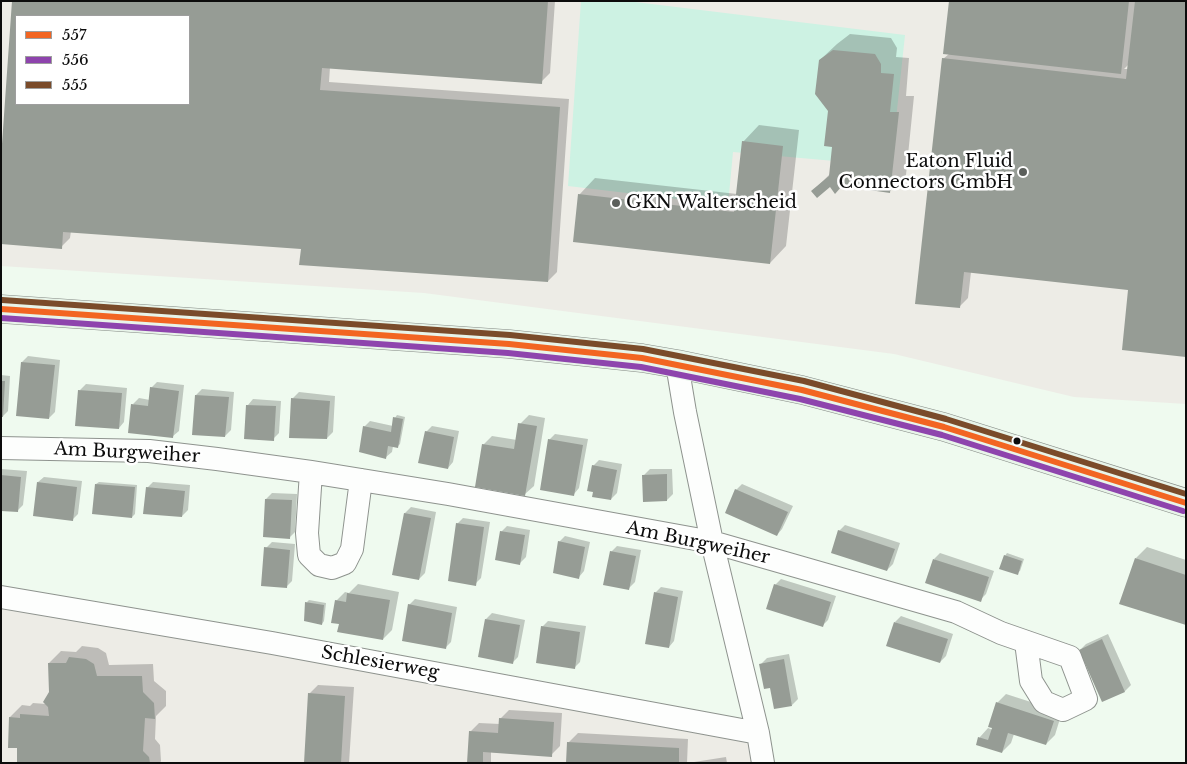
<!DOCTYPE html>
<html>
<head>
<meta charset="utf-8">
<style>
  body { margin:0 }
  #map { position:relative; width:1187px; height:764px; overflow:hidden; background:#effaef; font-family:"Libre Baskerville",serif }
  canvas { display:block }
  .frame { position:absolute; inset:0; border:2px solid #0c0c0c; pointer-events:none }
  .legend { position:absolute; left:15px; top:15px; width:175px; height:90px; box-sizing:border-box; background:#fff; border:1px solid #9e9e9e; margin:0; padding:6px 9px; list-style:none; font-size:15px; color:#0c0c0c }
  .legend li { display:flex; align-items:center; gap:10px; height:25px }
  .legend b { width:25px; border:1px solid #9e9e9e }
</style>
</head>
<body>
<div id="map">
<canvas width="1187" height="764"></canvas>
<div class="frame"></div>
<ul class="legend">
<li><b style="height:6px;background:#f26522"></b>557</li>
<li><b style="height:6px;background:#8e44ad"></b>556</li>
<li><b style="height:6px;background:#7a4b2a"></b>555</li>
</ul>
</div>
<script>
const context = document.querySelector('canvas').getContext('2d');
context.lineJoin = 'round';
function fillPath(path, color) {
  context.fillStyle = color;
  context.fill(path, 'evenodd');
}
function poly(rows) {
  const path = new Path2D();
  for (const r of rows) {
    path.moveTo(r[0], r[1]);
    for (let i = 2; i < r.length; i += 2) path.lineTo(r[i], r[i + 1]);
  }
  return path;
}
function trace(path, color, width, dash) {
  context.strokeStyle = color;
  context.lineWidth = width;
  context.lineCap = dash ? 'butt' : 'round';
  context.setLineDash(dash || []);
  context.stroke(path);
}
function write(font, color, halo, rows, align = 'center') {
  context.font = font + ' "Libre Baskerville",serif';
  context.lineWidth = 5;
  context.setLineDash([]);
  context.textBaseline = 'middle';
  context.strokeStyle = halo;
  context.fillStyle = color;
  for (const [text, x, y, turn = 0] of rows) {
    context.save();
    context.translate(x, y);
    context.rotate((+turn || 0) * Math.PI / 180);
    context.textAlign = isNaN(turn) ? turn : align;
    if (halo) context.strokeText(text, 0, 0);
    context.fillText(text, 0, 0);
    context.restore();
  }
}
fillPath(poly([
  [1,1,1186,1,1186,404,1074,397,894,354,424,293,1,266],
  [16,16,189,16,189,104,16,104],
  [1,592,747,719,754,763,1,763]
]), '#edece6');
fillPath(poly([
  [581,1,627,1,905,35,891,166,733,152,728,205,568,186]
]), '#cdf2e3');
fillPath(poly([
  [14,1,555,1,550,73,541,82,330,67,329,82,569,99,557,272,548,281,302,248,71,231,70,238,61,247,1,243],
  [16,16,189,16,189,104,16,104],
  [950,1,1186,1,1129,289,971,272,968,298,959,307,943,59,949,54],
  [1129,64,1129,69,1124,69],
  [850,34,891,38,897,48,896,57,909,58,906,96,914,96,906,175,890,191,830,185,813,191,831,173,834,146,820,60,837,44],
  [759,125,799,130,786,246,770,263,579,195,595,178,737,194,743,142],
  [28,356,60,360,55,412,49,418,22,362],
  [1,375,10,376,8,411,2,417],
  [157,382,184,385,179,431,173,436,133,404,139,398,150,400,151,388],
  [86,384,127,388,124,422,119,428,80,390],
  [202,389,234,392,231,430,225,436,196,395],
  [299,392,335,396,333,432,327,438,293,398],
  [253,399,281,401,279,433,273,439,248,405],
  [397,415,405,417,400,444,398,446,393,446,392,452,386,457,364,427,370,421,393,426,395,418],
  [529,415,545,418,534,486,525,494,483,445,492,436,517,440,520,424],
  [432,426,459,431,453,462,448,468,426,432],
  [555,434,588,439,579,488,574,494,549,440],
  [599,460,622,464,617,493,611,499,593,466],
  [1,469,27,471,23,505,17,511,1,509],
  [650,469,672,469,673,494,667,500,644,475],
  [44,477,82,481,78,514,72,520,38,482],
  [99,482,137,485,135,514,132,517,96,484],
  [153,482,190,485,188,510,182,516,147,488],
  [742,484,793,506,782,529,777,535,736,490],
  [272,493,297,494,295,532,289,538,266,499],
  [411,507,436,512,425,573,419,579,405,513],
  [463,518,490,522,481,578,475,584,457,524],
  [845,525,900,543,893,564,887,570,839,531],
  [507,526,530,530,526,557,520,563,501,532],
  [565,536,590,542,584,571,579,577,559,542],
  [272,542,295,544,292,581,286,587,266,548],
  [617,546,641,550,635,582,629,588,611,552],
  [1147,547,1186,560,1186,624,1136,558],
  [940,553,994,571,986,594,980,600,934,559],
  [1007,553,1024,559,1020,571,1017,573,1005,556],
  [781,579,836,596,828,620,822,626,775,585],
  [358,584,399,592,392,630,383,639,340,623,336,601,345,592,349,593],
  [661,587,683,591,674,641,669,647,655,593],
  [415,599,457,607,451,642,445,648,409,605],
  [309,600,326,603,324,621,322,624,307,602],
  [492,613,525,620,518,657,512,663,486,619],
  [901,616,953,634,946,656,940,662,895,622],
  [548,621,586,626,580,662,574,668,542,627],
  [1108,634,1131,685,1125,691,1103,700,1080,650,1086,644],
  [82,646,98,648,106,653,109,665,153,664,154,681,166,691,166,706,156,716,155,739,160,745,161,761,160,763,18,763,19,747,10,717,22,705,30,706,33,703,46,704,50,692,49,663,61,651,76,652],
  [789,654,798,699,792,705,771,687,761,664,767,658],
  [318,685,354,687,349,763,305,763,309,694],
  [1006,694,1062,712,1055,735,1046,744,1014,734,1011,743,1002,752,977,744,980,737,988,728,993,730,997,703],
  [509,710,562,713,560,746,551,755,491,752,491,763,468,763,470,732,479,723,500,724,500,719],
  [578,733,688,739,687,763,567,763,569,742],
  [726,757,727,763,694,763,694,762]
]), '#0003');
fillPath(poly([
  [12,1,548,1,542,84,322,68,320,90,560,107,548,282,299,265,301,249,63,232,62,249,1,244,1,158],
  [16,16,189,16,189,104,16,104],
  [949,1,1129,1,1121,74,943,54],
  [1135,1,1186,1,1186,357,1122,350,1128,290,964,272,960,308,915,304,942,58,1126,79],
  [833,50,875,54,881,64,881,73,894,74,890,112,899,112,890,193,842,186,835,194,830,187,817,198,811,191,829,176,832,147,824,146,828,111,815,94,819,60],
  [742,141,783,146,770,264,573,242,578,194,734,212],
  [21,362,55,365,49,419,16,416],
  [1,381,5,381,3,417,1,417],
  [150,387,179,391,173,438,128,433,131,404,148,406],
  [78,390,122,393,119,429,75,426],
  [195,395,229,397,225,437,192,435],
  [291,398,330,401,327,439,289,438],
  [246,405,276,406,274,441,244,439],
  [393,417,403,419,398,448,388,446,386,459,359,452,363,426,391,432],
  [518,423,537,426,525,496,475,487,482,444,514,449],
  [425,431,454,437,448,469,418,463],
  [548,439,583,445,574,496,540,490],
  [592,465,617,470,611,500,592,497,593,492,587,491],
  [667,474,667,501,643,502,642,475],
  [1,475,21,477,18,512,1,511],
  [37,482,77,487,73,521,33,516],
  [95,484,135,487,132,518,92,514],
  [146,487,185,491,182,517,143,514],
  [735,489,788,512,777,536,725,513],
  [265,499,292,500,290,539,263,537],
  [404,513,431,518,419,580,392,575],
  [456,523,484,527,476,586,448,581],
  [838,530,895,549,887,571,831,553],
  [500,531,525,535,520,565,495,560],
  [558,541,585,547,579,579,553,573],
  [264,547,290,550,287,588,261,586],
  [610,551,636,556,629,590,603,585],
  [1004,555,1022,561,1018,575,999,569],
  [1135,558,1186,575,1186,625,1119,604],
  [933,559,989,577,981,602,925,583],
  [774,584,831,602,823,627,766,609],
  [654,592,678,597,669,648,645,644],
  [347,593,390,600,383,640,337,632,339,624,331,623,335,600,346,602],
  [305,602,324,605,322,625,304,621],
  [408,604,452,613,446,649,402,641],
  [485,619,520,625,513,664,478,657],
  [894,622,948,639,940,663,886,646],
  [541,626,580,632,575,669,536,663],
  [1102,639,1125,692,1102,702,1079,650],
  [69,657,86,659,94,664,97,676,142,676,143,692,154,703,155,719,145,718,143,751,149,757,150,763,17,763,17,748,8,748,9,717,20,718,20,714,49,716,48,707,43,702,49,692,48,663,66,663],
  [784,659,792,706,774,709,770,688,764,689,759,664],
  [308,693,345,696,341,763,304,763],
  [996,702,1054,721,1046,745,1008,733,1002,753,976,745,978,737,988,740,992,728,988,727],
  [499,718,554,722,552,757,483,752,483,763,467,763,469,731,498,733],
  [567,742,679,748,679,763,566,763]
]), '#969c95');
const minor = poly([
  [677,364,685,412,712,542,758,733,763,763],
  [1,448,149,451,217,459,311,472,448,494,712,542,956,612,1001,633,1070,657,1086,699,1063,710,1044,702,1031,681,1026,642],
  [311,472,307,533,309,555,319,565,332,568,345,563,352,549,361,480],
  [1,597,272,643,758,733]
]);
const secondary = poly([
  [1,309,509,344,642,358,677,364,802,390,944,427,1186,503]
]);
trace(minor, '#8e938e', 24);
trace(secondary, '#858a85', 29);
trace(minor, '#fdfefd', 22);
trace(secondary, '#e8f4e9', 28);
trace(poly([
  [1,309,509,344,642,358,802,390,944,427,1186,503]
]), '#f26522', 6);
trace(poly([
  [1,318,508,353,641,367,800,399,942,435,1183,511]
]), '#8e44ad', 6);
trace(poly([
  [2,300,510,335,643,349,804,381,946,419,1186,494]
]), '#7a4b2a', 6);
for (const [x, y, r, color] of [
  [1023,172,5,"#5b5f5b"],
  [616,203,5,"#5b5f5b"],
  [1017,441,4.5,"#0c0c0c"]
]) {
  const dot = new Path2D();
  dot.arc(x, y, r, 0, 2 * Math.PI);
  context.fillStyle = color;
  context.fill(dot);
  trace(dot, '#fff', 2);
}
write('18px', '#0c0c0c', '#fff', [
  ["Eaton Fluid",1013,162],
  ["Connectors GmbH",1013,183],
  ["GKN Walterscheid",626,203,"left"]
], 'right');
write('18px', '#0c0c0c', '#fff', [
  ["Am Burgweiher",127,453,3],
  ["Am Burgweiher",698,543,12],
  ["Schlesierweg",380,663,10]
]);
</script>
</body>
</html>
